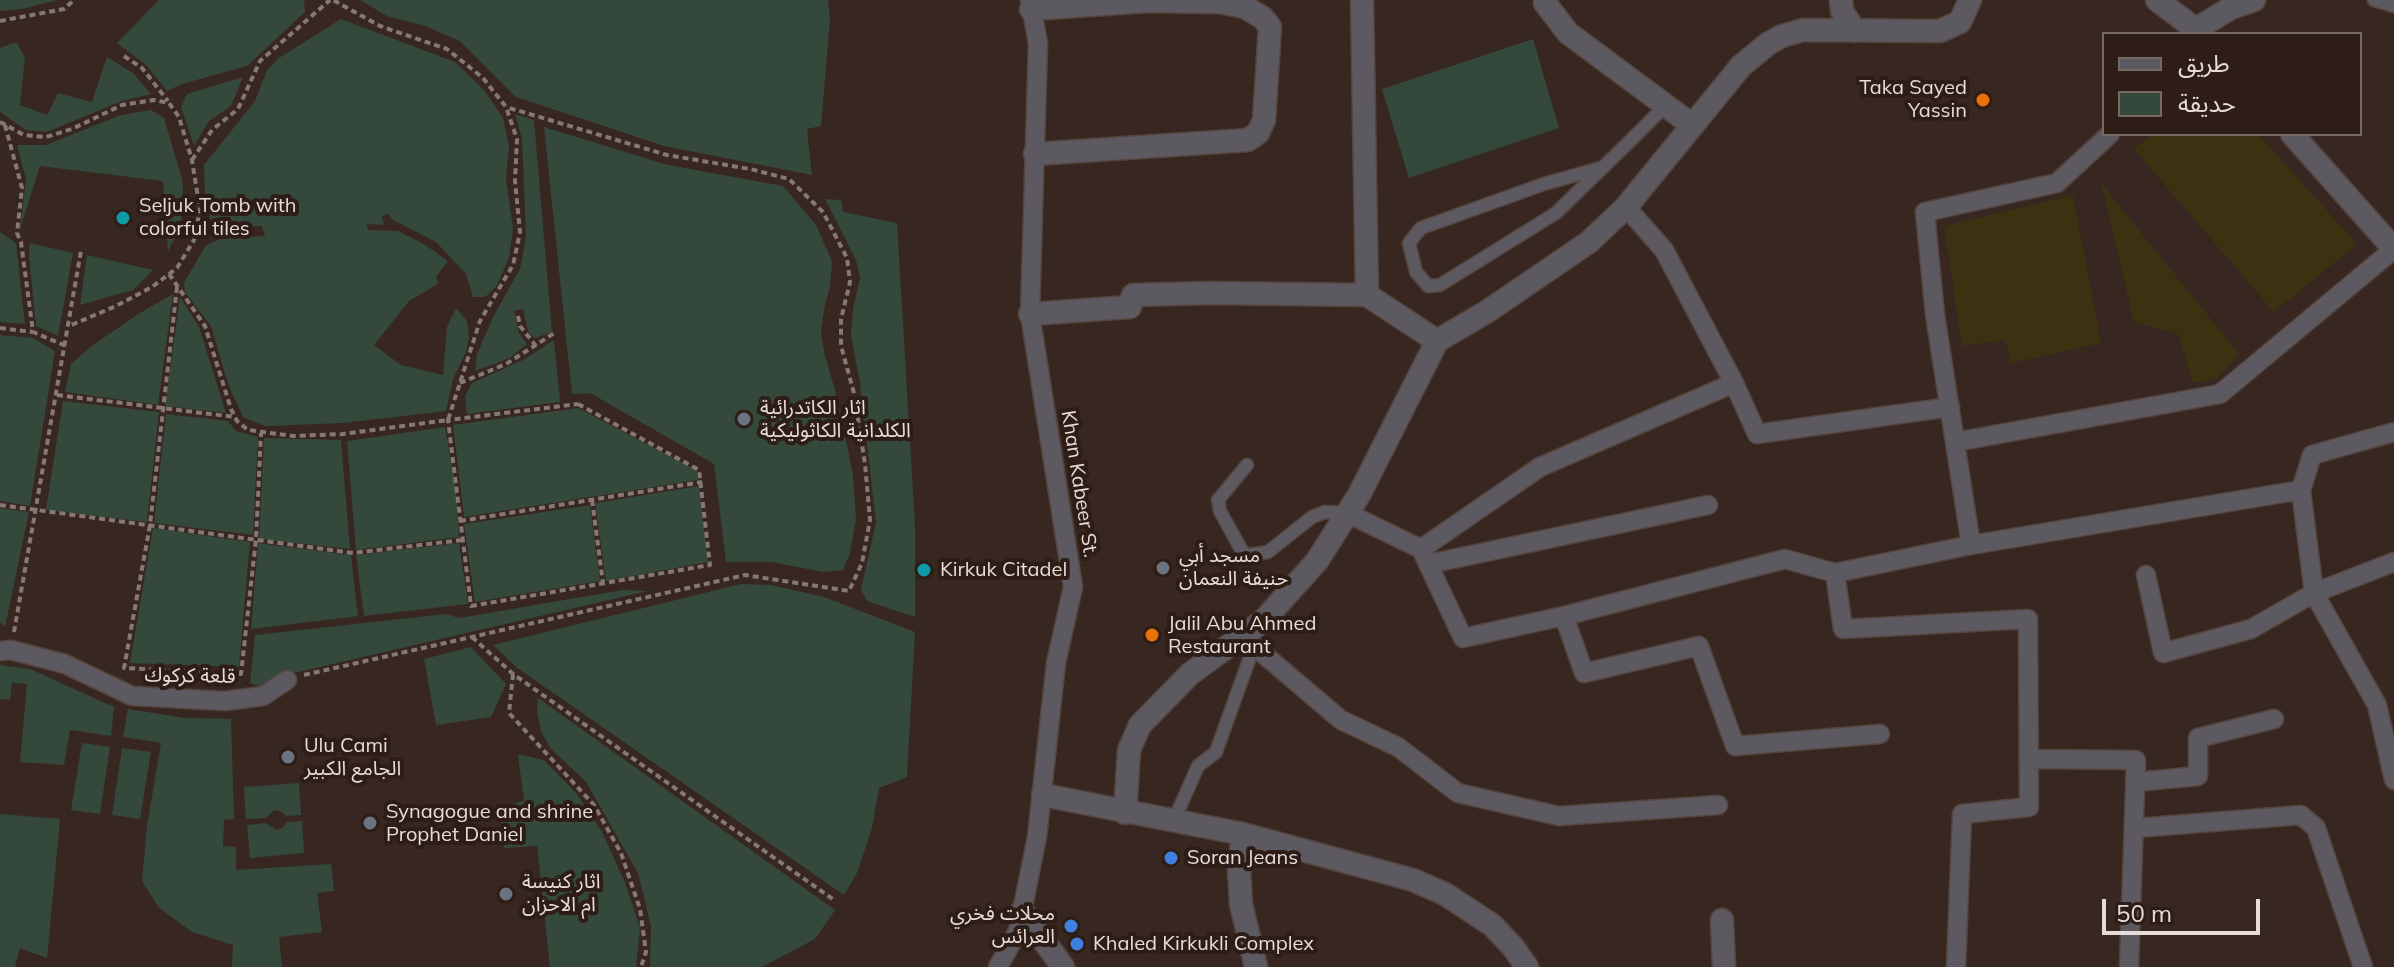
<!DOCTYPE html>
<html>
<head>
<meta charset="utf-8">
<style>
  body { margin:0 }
  #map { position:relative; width:2394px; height:967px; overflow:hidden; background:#382720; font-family:Mulish,"Noto Sans Arabic",sans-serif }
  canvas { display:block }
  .legend { position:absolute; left:2102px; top:32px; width:260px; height:104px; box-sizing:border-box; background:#2d1d16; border:2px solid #776963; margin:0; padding:10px 14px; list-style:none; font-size:24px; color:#e7dcd7 }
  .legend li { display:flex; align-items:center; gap:16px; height:40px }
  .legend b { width:40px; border:2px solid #776963 }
  .scale { position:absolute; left:2102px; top:899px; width:158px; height:36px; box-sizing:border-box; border:4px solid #e7dcd7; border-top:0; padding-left:10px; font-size:24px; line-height:28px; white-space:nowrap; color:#e7dcd7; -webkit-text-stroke:6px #2d1d16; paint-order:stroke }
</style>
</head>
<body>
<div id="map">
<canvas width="2394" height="967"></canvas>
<ul class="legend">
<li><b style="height:10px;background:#5d5961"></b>طريق</li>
<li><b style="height:22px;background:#35483c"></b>حديقة</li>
</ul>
<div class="scale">50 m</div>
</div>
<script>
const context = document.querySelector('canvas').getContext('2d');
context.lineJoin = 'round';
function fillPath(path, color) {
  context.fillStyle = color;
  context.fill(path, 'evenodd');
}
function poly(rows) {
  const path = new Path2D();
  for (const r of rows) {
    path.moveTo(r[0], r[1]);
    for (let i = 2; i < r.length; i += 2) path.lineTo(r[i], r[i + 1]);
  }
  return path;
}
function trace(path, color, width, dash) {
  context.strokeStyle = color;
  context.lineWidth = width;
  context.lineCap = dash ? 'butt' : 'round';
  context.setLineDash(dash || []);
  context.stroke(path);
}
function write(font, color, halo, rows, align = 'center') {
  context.font = font + ' Mulish,"Noto Sans Arabic",sans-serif';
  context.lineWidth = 8;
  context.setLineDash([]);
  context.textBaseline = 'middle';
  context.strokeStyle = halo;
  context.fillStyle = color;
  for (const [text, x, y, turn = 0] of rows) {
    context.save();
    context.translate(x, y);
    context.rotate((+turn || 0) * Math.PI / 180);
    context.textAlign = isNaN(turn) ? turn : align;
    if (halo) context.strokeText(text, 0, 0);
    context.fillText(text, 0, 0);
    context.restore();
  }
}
fillPath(poly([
  [0,0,57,0,22,9,0,11],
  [159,0,304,0,305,12,247,66,182,84,167,91,146,65,117,43],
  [360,0,828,0,830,19,821,126,807,129,812,175,664,146,516,97,460,41,425,26,387,16],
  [341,19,455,62,484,90,503,118,509,146,506,179,513,228,509,258,496,287,485,297,473,297,466,274,436,242,391,219,389,214,382,216,384,225,367,224,368,230,398,231,424,244,448,261,436,277,438,284,409,301,374,345,401,365,443,375,447,327,456,308,467,321,469,337,466,352,453,379,446,411,343,423,265,426,243,417,228,384,211,326,185,292,184,283,206,245,223,238,265,236,262,226,228,229,212,224,205,199,204,165,255,101,267,70,279,58],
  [1533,39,1559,128,1409,178,1382,89],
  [16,42,25,57,20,105,47,115,58,93,92,102,107,57,133,73,151,94,122,101,47,132,26,130,0,112,0,48],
  [243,77,231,106,209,121,194,146,181,107,187,94],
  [151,110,164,118,182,179,184,205,179,230,168,251,163,181,40,166,20,229,26,179,17,145,46,145,121,115],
  [515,114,534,120,552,332,535,338,529,334,523,309,514,311,519,333,527,344,510,358,475,371,477,354,493,317,520,269,526,237,522,139],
  [544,127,668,165,783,186,816,225,832,261,830,288,825,304,821,331,824,352,838,401,853,475,856,519,850,553,843,570,824,572,771,562,726,562,714,464,590,393,572,394],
  [825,199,841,200,843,212,897,223,915,526,915,617,867,601,861,590,876,522,860,383,851,336,853,308,860,278,856,260],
  [0,232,16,243,25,324,0,322],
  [30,243,73,253,58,336,36,326,29,256],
  [87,255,153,270,133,290,80,305],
  [173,294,158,405,65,392,71,364,93,345,140,313],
  [180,297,199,327,226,413,165,406],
  [0,335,33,338,55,351,30,506,0,501],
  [554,340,560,402,467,414,465,396,472,383,525,359],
  [63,401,159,412,147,522,46,510],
  [578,408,696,470,698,480,464,517,453,425],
  [166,414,228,421,236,431,258,437,253,535,154,523],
  [445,427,456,489,459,537,356,550,347,441],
  [264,438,341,440,350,549,259,539],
  [699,486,708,562,606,581,595,503],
  [590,505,600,581,475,602,464,524],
  [0,508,29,512,5,627,0,622],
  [153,528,250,542,239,667,130,663],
  [258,543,351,555,358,616,251,629],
  [459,543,468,604,364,616,356,555],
  [741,584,771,585,824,597,915,632,907,777,879,788,872,828,857,873,844,895,516,667,493,645],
  [623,590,648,591,285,675,262,687,250,683,255,635,446,614,459,618],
  [471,647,506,684,491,717,436,725,424,659],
  [0,665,30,669,114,707,111,736,70,730,64,765,20,762,27,684,12,683,10,700,0,699],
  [538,698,835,910,815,939,762,967,650,967,651,926,638,873,586,782,550,748,541,731,537,711],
  [128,709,185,718,231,719,234,819,224,820,223,846,236,847,236,870,331,864,334,891,317,893,322,932,279,937,282,967,232,967,233,945,192,932,159,908,142,881,147,826,161,743,123,737],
  [82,743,110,747,100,814,71,810],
  [122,748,151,752,140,819,112,815],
  [518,754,544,760,576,793,602,832,624,880,640,927,636,967,550,967,537,846,504,848,499,807,524,801],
  [299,783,301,815,286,816,282,812,274,810,266,818,246,819,244,787],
  [0,814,60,819,47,958,20,948,15,967,0,967],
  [302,821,304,853,250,858,247,825,266,823,276,830,284,827,286,822]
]), '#35483c');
fillPath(poly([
  [2152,134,2258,134,2357,244,2274,312,2134,149],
  [2101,183,2239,354,2216,379,2193,383,2178,334,2134,322],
  [2073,195,2101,343,2011,363,2005,340,1962,346,1944,226]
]), '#3b3212');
const service = poly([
  [2374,0,2394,6],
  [1604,167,1544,184,1421,228,1409,243,1416,272,1428,286,1440,285,1556,213,1629,142,1664,107],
  [1247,465,1218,500,1220,511,1242,551,1248,555,1268,552,1312,517,1325,512,1347,513],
  [1174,820,1198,766,1216,752,1254,646,1251,641]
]);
const pedestrian = poly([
  [1626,207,1664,250,1734,383,1757,434,1950,407],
  [2394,432,2312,455,2301,490,2314,593,2377,705,2394,780],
  [1955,442,2220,394,2394,249],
  [1347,513,1421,549,1463,638,1564,616,1785,559,1835,573,1971,545,2301,490],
  [1971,545,1935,315,1925,212,2057,183,2110,134],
  [1421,549,1540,467,1734,383],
  [1429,564,1708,505],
  [1835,573,1843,629,2028,619,2029,807,1962,814,1956,967],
  [2146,575,2163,653,2251,629,2314,593,2394,562],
  [1564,616,1584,673,1699,646,1735,746,1880,734],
  [1254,646,1341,720,1398,747,1458,793,1559,816,1718,805],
  [0,651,11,650,65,664,132,696,225,701,263,696,287,680],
  [2029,759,2136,760,2129,967],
  [2136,782,2198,776,2198,738,2274,719],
  [2136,828,2301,815,2316,828,2363,967],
  [998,967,1018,931,1037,837,1056,663,1073,587,1030,314,1038,43,1030,0]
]);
const minor = poly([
  [1362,0,1367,295],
  [1546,0,1545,3,1568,33,1692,125],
  [1841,0,1842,11,1855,31],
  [2157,0,2202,34],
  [1031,9,1148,1,1218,2,1245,7,1263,18,1270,27,1264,120,1258,133,1248,140,1035,154],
  [2196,29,2231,8,2254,0],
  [2292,134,2394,249],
  [1030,314,1130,307,1133,295,1210,293,1367,295,1437,341],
  [1043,795,1243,834,1413,880,1445,894,1492,925,1513,947,1527,967],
  [1125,813,1129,750,1140,725,1190,674,1264,620,1317,561,1359,495,1437,341,1488,311,1589,242,1626,207,1741,66,1769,43,1782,36,1803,30,1940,31,1960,22,1970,0],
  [1243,834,1239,870,1241,904,1256,967],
  [1022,911,1063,967],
  [1722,920,1724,967]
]);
trace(service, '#54443d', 15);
trace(pedestrian, '#54443d', 21);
trace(minor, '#54443d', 25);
trace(poly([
  [0,21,64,9,74,0],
  [124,56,142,68,168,101],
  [0,122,24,135,46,137,72,129,122,105,154,100,169,103,179,117,192,160,200,210,194,240,177,268,152,287,116,306,69,326],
  [5,125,22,188,17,233,21,242,33,332,66,346],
  [192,160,212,130,238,109,260,61,330,0],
  [169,274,205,326,231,409,237,421,248,430,293,436,343,434,448,420,480,321,513,265,520,232,515,181,517,139,506,107,483,78,447,49,380,26,333,0],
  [177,287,150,525,124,668,241,674,256,539,261,433],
  [518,316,520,326,536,346],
  [0,328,33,332],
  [460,383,506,364,556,332],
  [57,395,235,417],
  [578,404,699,470,710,565,471,606,448,420,578,404],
  [592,500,603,583],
  [0,505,353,553,462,540],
  [460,521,702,482],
  [14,632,81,251],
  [472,637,513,674,834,900],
  [513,674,509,713,594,805,621,853,640,909,646,952,641,967],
  [304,675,745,575,849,591,862,563,870,520,865,464,854,393,841,346,841,319,850,282,847,258,823,212,789,179,750,169,667,155,506,107]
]), '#867872', 4, [6, 4]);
trace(service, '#5d5961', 12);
trace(pedestrian, '#5d5961', 18);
trace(minor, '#5d5961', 22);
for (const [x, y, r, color] of [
  [1983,100,8,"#e8710a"],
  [123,218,8,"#0f9aa8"],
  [744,419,8,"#6b7280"],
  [1163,568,8,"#6b7280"],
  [924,570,8,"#0f9aa8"],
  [1152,635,8,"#e8710a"],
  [288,757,8,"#6b7280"],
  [370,823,8,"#6b7280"],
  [1171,858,8,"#3f7fe0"],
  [506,894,8,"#6b7280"],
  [1071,926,8,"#3f7fe0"],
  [1077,944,8,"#3f7fe0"]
]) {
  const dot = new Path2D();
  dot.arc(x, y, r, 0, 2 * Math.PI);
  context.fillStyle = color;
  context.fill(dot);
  trace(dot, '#2d1d16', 3);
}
write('20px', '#e7dcd7', '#2d1d16', [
  ["Taka Sayed",1967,88,"right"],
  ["Yassin",1967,111,"right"],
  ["Seljuk Tomb with",139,206],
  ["colorful tiles",139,229],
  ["اثار الكاتدرائية",760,408],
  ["الكلدانية الكاثوليكية",760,431],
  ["مسجد أبي",1179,556],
  ["حنيفة النعمان",1179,579],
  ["Kirkuk Citadel",940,570],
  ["Jalil Abu Ahmed",1168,624],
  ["Restaurant",1168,647],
  ["Ulu Cami",304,746],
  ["الجامع الكبير",304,769],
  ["Synagogue and shrine",386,812],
  ["Prophet Daniel",386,835],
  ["Soran Jeans",1187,858],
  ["اثار كنيسة",522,882],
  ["ام الاحزان",522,905],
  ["محلات فخري",1055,914,"right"],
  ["العرائس",1055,937,"right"],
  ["Khaled Kirkukli Complex",1093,944]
], 'left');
write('20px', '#e7dcd7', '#2d1d16', [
  ["Khan Kabeer St.",1079,484,81],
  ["قلعة كركوك",190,676,1]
]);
</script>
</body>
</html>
